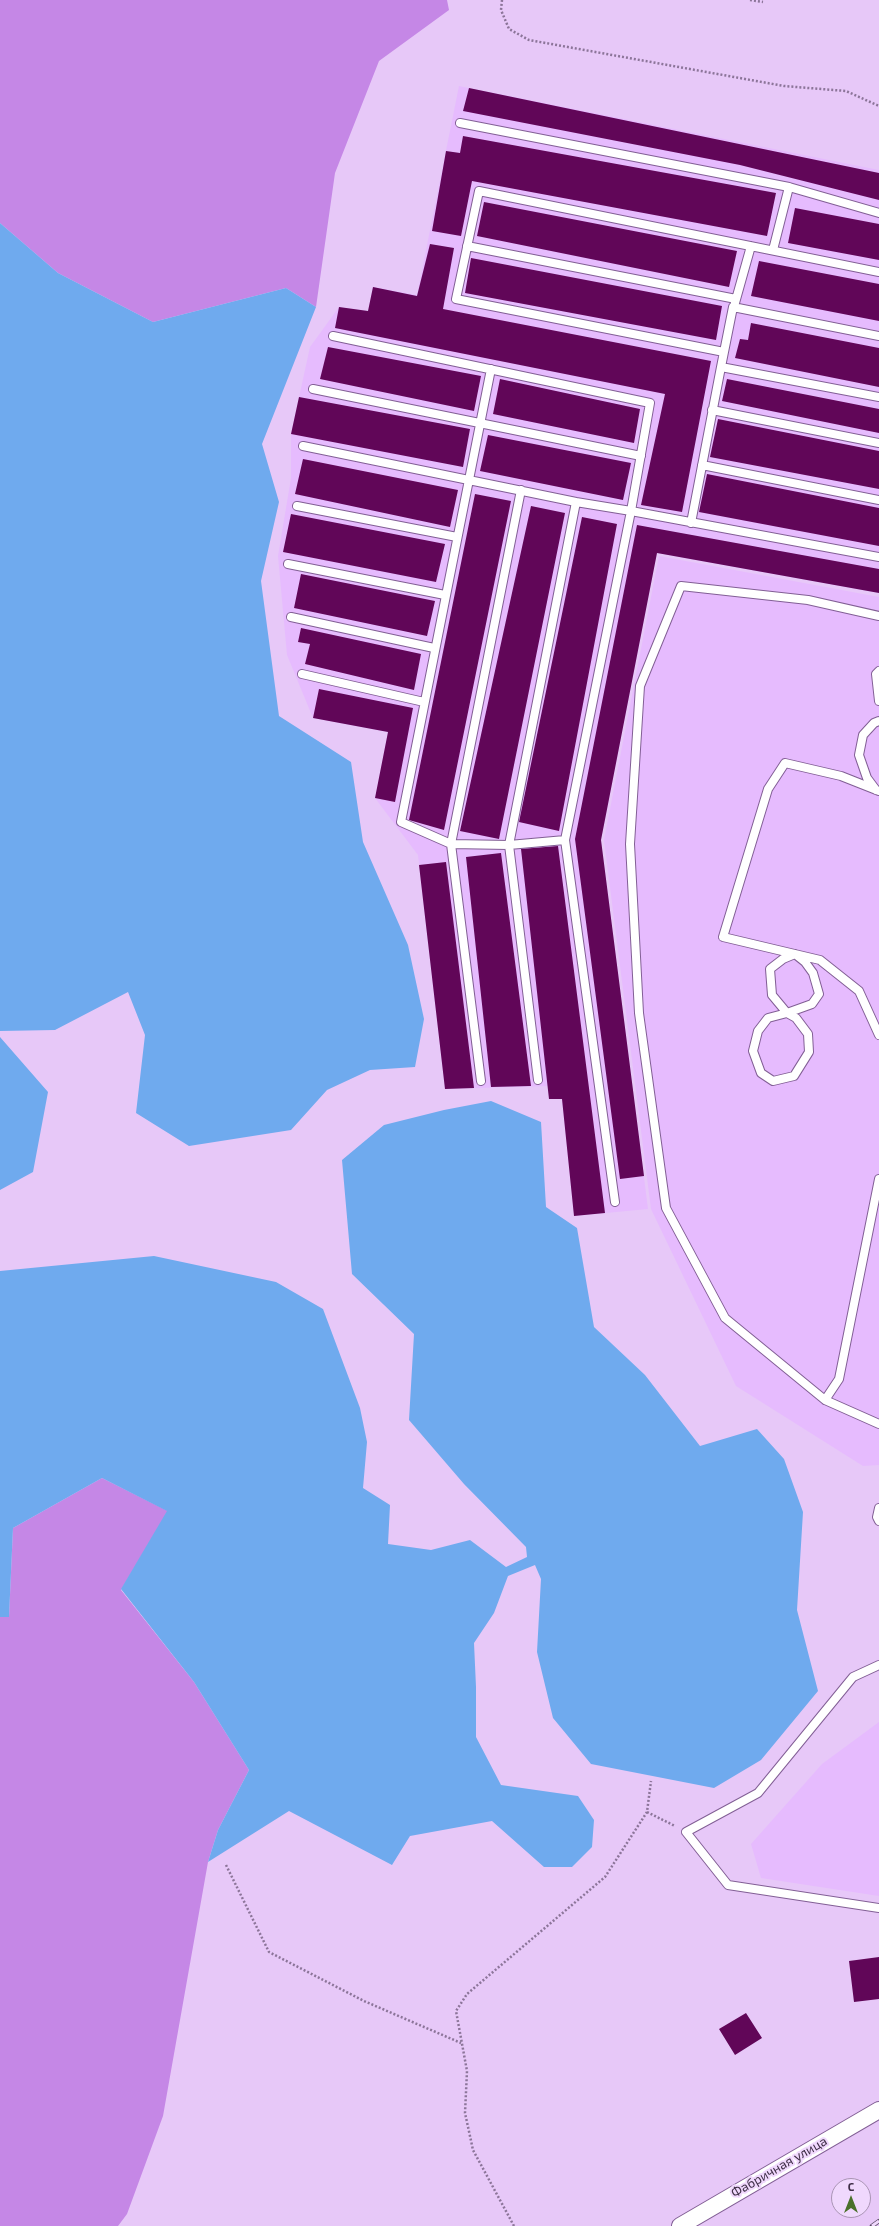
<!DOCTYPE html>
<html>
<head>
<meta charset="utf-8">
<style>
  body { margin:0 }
  #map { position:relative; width:879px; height:2226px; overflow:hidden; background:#e7c8f8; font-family:"Exo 2",sans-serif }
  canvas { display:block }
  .north { position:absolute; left:831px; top:2178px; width:40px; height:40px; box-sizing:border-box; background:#f0d8fd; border:1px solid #a994b4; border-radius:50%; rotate:0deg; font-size:11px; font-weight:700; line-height:16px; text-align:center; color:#3e2e46 }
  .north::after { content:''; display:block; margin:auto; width:14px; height:18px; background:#4a702b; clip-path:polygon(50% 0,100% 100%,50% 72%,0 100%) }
</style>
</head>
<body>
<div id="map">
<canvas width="879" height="2226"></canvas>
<div class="north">С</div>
</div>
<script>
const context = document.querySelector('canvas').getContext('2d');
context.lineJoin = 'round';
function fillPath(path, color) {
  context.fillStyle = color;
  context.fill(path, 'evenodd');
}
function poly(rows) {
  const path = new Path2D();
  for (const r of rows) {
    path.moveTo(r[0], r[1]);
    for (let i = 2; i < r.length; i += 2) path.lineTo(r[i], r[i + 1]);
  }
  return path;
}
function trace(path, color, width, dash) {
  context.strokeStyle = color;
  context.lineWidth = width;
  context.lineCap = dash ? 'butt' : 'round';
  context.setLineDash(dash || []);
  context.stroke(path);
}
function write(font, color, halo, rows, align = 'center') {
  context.font = font + ' "Exo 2",sans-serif';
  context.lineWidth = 4;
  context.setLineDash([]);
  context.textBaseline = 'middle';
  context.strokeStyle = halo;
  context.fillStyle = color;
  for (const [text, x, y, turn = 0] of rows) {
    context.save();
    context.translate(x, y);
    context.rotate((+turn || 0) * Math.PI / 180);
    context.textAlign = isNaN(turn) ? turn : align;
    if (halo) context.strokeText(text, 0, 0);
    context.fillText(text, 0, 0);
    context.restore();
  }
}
fillPath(poly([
  [459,86,879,170,879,593,657,553,601,840,648,1209,574,1216,562,1099,549,1099,548,1086,445,1089,418,855,375,798,388,732,313,718,287,655,278,556,291,478,291,434,310,347,339,307,368,311,373,287,417,295],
  [659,556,879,597,879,1465,863,1466,736,1386,651,1209,604,840],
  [879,1722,879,1896,761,1878,751,1844,822,1764]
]), '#e6bbfe');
fillPath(poly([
  [0,0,447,0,449,10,379,61,335,173,316,307,286,288,153,322,58,273,0,223],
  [102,1478,168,1511,121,1590,194,1682,249,1770,218,1830,208,1862,163,2116,127,2214,118,2226,0,2226,0,1617,9,1617,13,1528]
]), '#c587e6');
fillPath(poly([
  [0,223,58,273,153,322,286,288,316,307,262,444,279,502,261,581,279,716,351,762,363,842,408,945,424,1019,415,1067,370,1070,327,1090,291,1130,189,1146,136,1113,145,1035,128,992,55,1030,0,1031],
  [0,1037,48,1092,33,1172,0,1190],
  [491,1101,541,1122,546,1207,577,1228,594,1327,645,1375,700,1446,757,1429,784,1459,803,1512,797,1610,818,1691,761,1760,714,1788,591,1764,553,1718,537,1652,541,1579,535,1565,508,1576,494,1613,474,1643,476,1687,476,1737,501,1785,578,1796,594,1820,592,1847,572,1867,544,1867,492,1821,410,1836,392,1865,289,1811,208,1862,218,1830,249,1770,194,1682,121,1589,167,1511,102,1478,13,1528,9,1617,0,1617,0,1271,154,1256,276,1282,323,1309,360,1408,367,1442,363,1488,390,1505,388,1544,431,1550,470,1540,506,1567,527,1557,526,1547,464,1484,409,1420,414,1334,352,1274,342,1160,384,1125,444,1110]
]), '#6faaee');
fillPath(poly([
  [469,88,879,173,879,200,740,165,463,111],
  [463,136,776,193,767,236,472,181,461,236,432,231,446,151,460,153],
  [484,202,737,251,729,287,477,236],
  [795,208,879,224,879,260,788,243],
  [430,244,454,248,443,309,711,361,682,512,641,505,665,394,335,328,339,307,368,311,373,287,417,296],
  [471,258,722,306,716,340,465,293],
  [759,261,879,284,879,321,751,296],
  [751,323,879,348,879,387,735,358,740,339,748,340],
  [328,347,481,376,474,411,320,379],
  [500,379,640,409,634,443,493,414],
  [727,379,879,409,879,433,722,401],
  [299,397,470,429,463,467,291,434],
  [718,419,879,451,879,489,710,457],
  [488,435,631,463,623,500,480,471],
  [303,459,458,490,450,527,295,494],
  [707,474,879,508,879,546,699,512],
  [475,494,511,501,444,830,409,820],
  [531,506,565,513,499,839,460,831],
  [291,514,445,544,436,582,283,552],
  [582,517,617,524,559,831,519,822],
  [637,525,879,569,879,593,657,553,601,840,644,1176,620,1179,575,839],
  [301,574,435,601,427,636,294,608],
  [301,628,421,654,414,690,305,664,310,644,298,642],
  [319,689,413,708,395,802,375,798,388,732,313,718],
  [558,846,605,1213,574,1216,562,1099,549,1099,521,849],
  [501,853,531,1086,491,1087,466,857],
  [446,862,474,1088,445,1089,419,865],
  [879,1957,879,1999,854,2002,849,1961],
  [746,2013,762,2038,735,2055,719,2029]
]), '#610658');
const lane = poly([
  [460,123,789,187,879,213],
  [467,246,736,299],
  [773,250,789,187],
  [735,303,751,246],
  [333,336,650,403,631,511,576,502,509,845,451,844,481,1081],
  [724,352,456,299,479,191,879,272],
  [721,367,733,307,879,336],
  [491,369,401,822,451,844,521,490],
  [313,389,641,456],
  [712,410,879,443],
  [303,446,576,502],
  [702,465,879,500],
  [297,506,457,537],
  [691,523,721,367,879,397],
  [288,564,445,595],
  [879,616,808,600,681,586,640,686,630,844,639,1013,666,1208,725,1318,825,1400,879,1424],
  [291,617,434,648],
  [879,671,876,674,879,701],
  [302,674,424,702],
  [876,790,867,778,859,755,863,735,874,723,879,721],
  [879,791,841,776,785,763,768,789,723,937,820,960,859,991,879,1035],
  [787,1013,768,1018,758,1031,753,1051,761,1073,773,1081,794,1076,809,1052,808,1034,796,1018,787,1013,772,995,770,969,783,959,795,954,805,962,813,973,819,994,812,1004,787,1013],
  [538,1080,509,845,565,840],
  [615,1202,565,840,631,511,879,557],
  [825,1400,839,1379,879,1179],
  [879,1508,877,1517,879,1521],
  [879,1665,853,1677,758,1793,686,1832,728,1885,879,1908]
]);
const street = poly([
  [680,2226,879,2110]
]);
trace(lane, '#825f95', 10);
trace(street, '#825f95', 18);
trace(poly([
  [502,0,501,10,509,29,529,40,784,86,846,91,879,106],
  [750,0,763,2],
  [647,1812,675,1826],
  [226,1865,269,1952,364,2001,461,2043],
  [514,2226,473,2150,465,2113,467,2071,456,2011,467,1994,605,1877,647,1812,651,1781]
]), '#8c7599', 2.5, [2, 2]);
trace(lane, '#fff', 8);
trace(street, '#fff', 16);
const rail = poly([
  [872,2226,879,2221]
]);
trace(rail, '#5a4864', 4.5);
trace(rail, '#f0d8fd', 3, [9]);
write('13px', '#3e2e46', '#f0d8fd', [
  ["Фабричная улица",779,2167,-30]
]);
</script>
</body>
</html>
